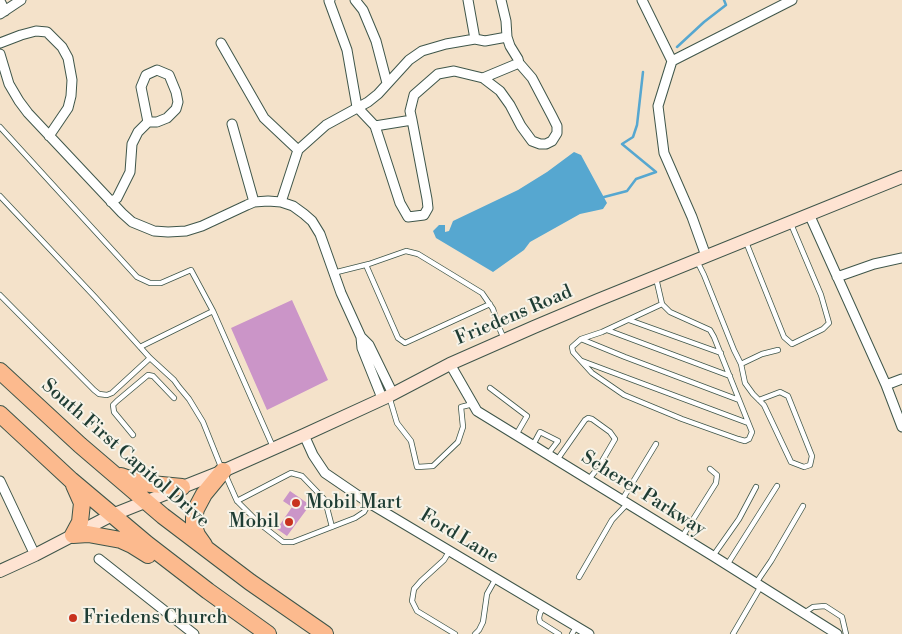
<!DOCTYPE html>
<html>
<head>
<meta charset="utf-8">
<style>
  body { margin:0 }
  canvas { display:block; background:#f4e2ca }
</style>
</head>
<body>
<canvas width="902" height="634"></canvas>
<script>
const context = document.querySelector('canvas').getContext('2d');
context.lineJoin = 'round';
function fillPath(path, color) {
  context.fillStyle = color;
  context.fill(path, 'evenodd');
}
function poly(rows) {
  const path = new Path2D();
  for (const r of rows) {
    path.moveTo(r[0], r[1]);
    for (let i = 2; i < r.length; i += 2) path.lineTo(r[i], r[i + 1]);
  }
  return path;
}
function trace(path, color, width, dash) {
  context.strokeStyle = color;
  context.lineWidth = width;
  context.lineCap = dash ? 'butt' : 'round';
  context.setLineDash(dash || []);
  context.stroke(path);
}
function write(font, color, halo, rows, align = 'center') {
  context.font = font + ' "Libre Bodoni",serif';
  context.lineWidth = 4;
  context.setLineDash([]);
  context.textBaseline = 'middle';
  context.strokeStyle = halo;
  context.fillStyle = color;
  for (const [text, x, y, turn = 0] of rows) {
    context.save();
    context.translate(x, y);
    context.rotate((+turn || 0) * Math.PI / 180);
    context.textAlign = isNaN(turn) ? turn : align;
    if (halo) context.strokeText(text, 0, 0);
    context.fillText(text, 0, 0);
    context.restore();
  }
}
fillPath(poly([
  [574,152,581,155,607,203,603,209,580,214,530,242,524,250,493,272,436,238,433,231,439,225,445,225,445,232,449,231,453,221,518,190,547,172]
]), '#56a7d0');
trace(poly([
  [677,47,704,22,726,5,724,0],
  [604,197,627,191,636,179,656,172,622,144,633,137,637,125,643,72]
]), '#56a7d0', 2.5);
fillPath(poly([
  [292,300,328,380,267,410,231,328],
  [290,491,310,505,287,536,277,529,292,507,283,501]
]), '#cb95c8');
const lane = poly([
  [0,127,137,277,150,283,161,283,191,270,213,311,140,347],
  [0,196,95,297,150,358,174,380,179,387,189,399,203,422,221,467],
  [746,242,784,337,792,344,823,329,829,323,821,295,791,224],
  [697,261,704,275,734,350,741,364,762,354,778,350],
  [366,265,398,338,405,343,490,304],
  [333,273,369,264,406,251,418,254,482,293,493,309,498,325,504,339],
  [656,278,662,304,602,332,581,339,572,347,573,352,592,373,624,395,682,419,738,439,745,441,749,439,752,432,714,337,710,330,670,312,662,304],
  [0,295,94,390,99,394,107,395,112,393,150,358],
  [213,311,273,447],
  [629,320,721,353],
  [607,330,730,376],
  [581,339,625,357,739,400],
  [582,361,748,423],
  [741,364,745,383,753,394,764,405,791,462,804,467,810,465,812,456,788,396,780,392,759,400],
  [490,388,527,416,516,435],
  [389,396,397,423,411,441,417,467,433,466,458,442,463,427,461,407,473,404],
  [133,435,114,412,113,405,117,401,148,375,153,376,174,398],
  [533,445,540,432,558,441,548,454],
  [557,460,585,420,588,418,592,419,610,432,615,439,598,468,589,479],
  [225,474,237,501,260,524,283,542,293,542,355,518,364,512,369,503],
  [622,500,656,444],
  [237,501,291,473,302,476,325,500,332,527],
  [682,537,716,483,717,475,710,469],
  [450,550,444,560,421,581,414,589,412,601,417,611,455,634],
  [713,556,739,519,756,487],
  [727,565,777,486],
  [579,577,612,520,628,503],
  [756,583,771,561,803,506],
  [544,607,540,613,539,618,540,622,559,634],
  [804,613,813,607,825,606,842,617,846,634],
  [475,634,479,630,483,622,487,594,496,578],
  [572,634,576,627],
  [733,634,761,586]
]);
const street = poly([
  [330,0,329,1,347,50,357,107,375,126,412,120,410,111,414,95,438,74,454,71,483,78,519,63],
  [355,0,363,10,376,41,387,83],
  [468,0,475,39],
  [501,0,506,21,507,37],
  [642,0,672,61],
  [0,1,5,11],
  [0,14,21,0],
  [0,43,21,35,36,31,47,32,62,47,68,58,72,80,71,96,68,108,49,136],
  [221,43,264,118,298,150],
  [0,54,9,84,19,101,28,113,122,213,132,222,154,231,168,232,186,231,202,226,247,205,254,202,268,201,281,202,293,206,304,214,312,221,320,234,341,293,361,337,362,348,382,398],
  [232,124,254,202],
  [375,126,400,203,408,217,424,215,428,208,427,199,412,120],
  [111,202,117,198,130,172,132,144,138,132,148,122,141,87,146,75,157,70,169,75,176,92,178,102,176,109,167,118,157,122,148,122],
  [281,202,298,150,326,125,368,102,378,94,409,60,422,51,446,44,475,39,485,41,507,37,510,46,518,59,519,63,532,78,552,116,557,126,557,133,552,141,546,144,540,144,532,141,521,126,510,105,500,91,483,78],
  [809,214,886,385,902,427],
  [706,256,692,217,664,153,658,106,672,61,792,0],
  [837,277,874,264,902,258],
  [361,337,369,345,393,394],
  [450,364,477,411,713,556,837,634],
  [886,385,902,379],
  [304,435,313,455,325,473,369,503,589,634],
  [0,481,35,555],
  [99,559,194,634]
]);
const secondary = poly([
  [0,571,35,555,112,515,223,471,304,435,389,396,450,364,534,327,598,300,902,177]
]);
const highway = poly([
  [0,371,80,445,163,516,250,582,325,634],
  [0,414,71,480,147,544,208,591,268,634],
  [121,476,141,483,182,487],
  [74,485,82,503,80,522,73,535,88,534,121,540,132,545,148,555],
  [204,545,197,535,194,526,194,518,196,509,204,494,223,471]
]);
trace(lane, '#3f564a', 6);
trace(street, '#3f564a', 11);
trace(secondary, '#3f564a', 14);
trace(highway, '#3f564a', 18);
trace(lane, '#fff', 4.5);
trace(street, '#fff', 9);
trace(secondary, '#fee3d2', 12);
trace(highway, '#fcba8e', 16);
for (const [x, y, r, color] of [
  [296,503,5,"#c8321e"],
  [289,522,5,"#c8321e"],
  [73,618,5,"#c8321e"]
]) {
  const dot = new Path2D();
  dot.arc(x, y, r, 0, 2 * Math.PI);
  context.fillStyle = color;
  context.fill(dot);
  trace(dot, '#f7f3e8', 2);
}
write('19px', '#1f3d34', '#f7f3e8', [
  ["Friedens Road",514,316,-23],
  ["South First Capitol Drive",125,454,41],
  ["Scherer Parkway",643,494,32],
  ["Ford Lane",459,537,31]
]);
write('19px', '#1f3d34', '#f7f3e8', [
  ["Mobil Mart",306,503],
  ["Mobil",279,522,"right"],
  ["Friedens Church",83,618]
], 'left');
</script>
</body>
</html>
